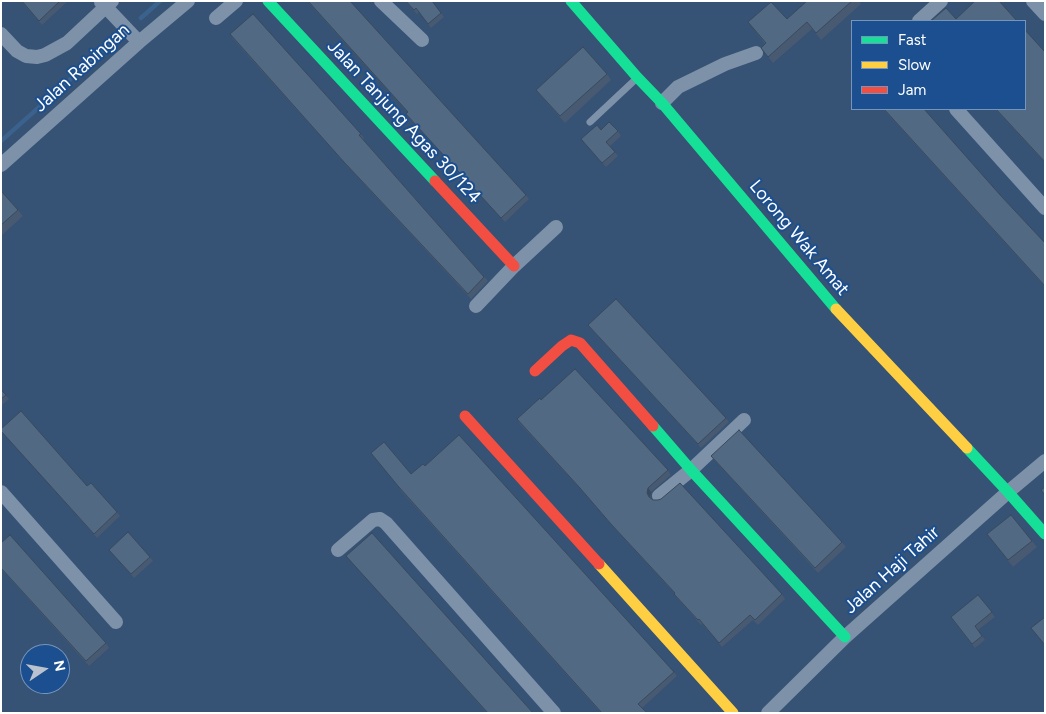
<!DOCTYPE html>
<html>
<head>
<meta charset="utf-8">
<style>
  body { margin:0 }
  #map { position:relative; width:1046px; height:714px; overflow:hidden; background:#365274; font-family:Figtree,sans-serif }
  canvas { display:block }
  .frame { position:absolute; inset:0; border:2px solid #fff; pointer-events:none }
  .legend { position:absolute; left:851px; top:20px; width:175px; height:90px; box-sizing:border-box; background:#1b4f8f; border:1px solid #7695bc; margin:0; padding:6px 9px; list-style:none; font-size:15px; color:#fff }
  .legend li { display:flex; align-items:center; gap:10px; height:25px }
  .legend b { width:25px; border:1px solid #7695bc }
  .north { position:absolute; left:20px; top:644px; width:50px; height:50px; box-sizing:border-box; background:#1b4f8f; border:1px solid #7695bc; border-radius:50%; rotate:78deg; font-size:14px; font-weight:700; line-height:20px; text-align:center; color:#fff }
  .north::after { content:''; display:block; margin:auto; width:18px; height:22px; background:#b9c2ce; clip-path:polygon(50% 0,100% 100%,50% 72%,0 100%) }
</style>
</head>
<body>
<div id="map">
<canvas width="1046" height="714"></canvas>
<div class="frame"></div>
<ul class="legend">
<li><b style="height:6px;background:#16e098"></b>Fast</li>
<li><b style="height:6px;background:#ffcf43"></b>Slow</li>
<li><b style="height:6px;background:#f24e42"></b>Jam</li>
</ul>
<div class="north">N</div>
</div>
<script>
const context = document.querySelector('canvas').getContext('2d');
context.lineJoin = 'round';
function poly(rows) {
  const path = new Path2D();
  for (const r of rows) {
    path.moveTo(r[0], r[1]);
    for (let i = 2; i < r.length; i += 2) path.lineTo(r[i], r[i + 1]);
  }
  return path;
}
function trace(path, color, width, dash) {
  context.strokeStyle = color;
  context.lineWidth = width;
  context.lineCap = dash ? 'butt' : 'round';
  context.setLineDash(dash || []);
  context.stroke(path);
}
function fillPath(path, color) {
  context.fillStyle = color;
  context.fill(path, 'evenodd');
}
function write(font, color, halo, rows, align = 'center') {
  context.font = font + ' Figtree,sans-serif';
  context.lineWidth = 4;
  context.setLineDash([]);
  context.textBaseline = 'middle';
  context.strokeStyle = halo;
  context.fillStyle = color;
  for (const [text, x, y, turn = 0] of rows) {
    context.save();
    context.translate(x, y);
    context.rotate((+turn || 0) * Math.PI / 180);
    context.textAlign = isNaN(turn) ? turn : align;
    if (halo) context.strokeText(text, 0, 0);
    context.fillText(text, 0, 0);
    context.restore();
  }
}
trace(poly([
  [141,18,160,1],
  [1,141,110,44]
]), '#3b618d', 4.5);
trace(poly([
  [590,122,637,78]
]), '#7d92a8', 7);
trace(poly([
  [381,1,422,40],
  [1033,1,1045,14],
  [101,2,139,42],
  [216,18,236,1],
  [919,21,941,1],
  [1,34,17,51,26,56,37,57,45,55,67,43,112,1],
  [662,103,678,87,725,64,756,53],
  [956,109,1045,208],
  [1,165,139,42,188,1],
  [476,306,514,266,556,227],
  [1,492,116,622],
  [659,496,691,470,744,420],
  [338,550,373,520,380,519,386,523,554,713],
  [768,713,845,637,1008,492,1045,461]
]), '#7d92a8', 14);
trace(poly([
  [268,1,435,181],
  [571,1,637,77,662,103,836,309],
  [653,426,691,470,845,637],
  [967,448,1008,492,1045,534]
]), '#16e098', 11);
trace(poly([
  [836,309,967,448],
  [599,564,733,713]
]), '#ffcf43', 11);
trace(poly([
  [435,181,514,266],
  [535,371,562,346,571,340,580,343,653,426],
  [465,416,599,564]
]), '#f24e42', 11);
fillPath(poly([
  [21,1,68,1,42,25],
  [307,1,350,1,526,195,529,199,505,222,409,118,406,114,408,113],
  [405,1,432,1,444,17,431,28,419,12,417,14],
  [807,1,859,1,861,4,821,40,812,29,773,63,761,48,765,44,748,22,787,19],
  [230,34,361,134,364,138,363,139,488,281,471,299,348,167,233,39],
  [1045,52,1045,163,995,109,1025,109],
  [607,74,611,80,565,123,541,96,536,90],
  [883,109,924,109,1001,196,1045,243,1045,287],
  [601,130,618,131,621,136,610,146,618,156,606,167,581,139],
  [1,191,18,210,23,216,1,236],
  [588,325,726,418,729,422,701,448,591,329],
  [1,390,9,399,1,406],
  [541,400,668,470,671,475,651,492,651,498,782,594,785,599,758,625,753,620,722,647,702,624,701,625,677,598,674,594,674,593,614,528,583,492,520,424,517,419],
  [1,431,87,486,117,512,120,516,97,538],
  [371,453,411,474,425,466,674,672,677,676,642,708,646,713,601,713,401,491,398,486],
  [711,456,842,542,846,547,818,573,714,460],
  [987,534,1032,541,1037,547,1013,567],
  [1,543,106,643,109,648,89,666,1,569],
  [109,550,150,557,153,561,134,578],
  [346,556,533,713,487,713,350,560],
  [978,595,995,617,978,630,985,640,975,648,954,622]
]), '#475a72');
fillPath(poly([
  [648,488,651,492,650,498,653,502,647,493]
]), '#394a5c');
const building = poly([
  [22,1,60,1,39,21,22,1],
  [308,1,350,1,526,195,501,218,406,114,408,112,308,1],
  [406,1,432,1,441,13,428,24,416,8,414,10,406,1],
  [807,1,852,1,816,33,807,22,768,57,761,48,766,43,748,22,771,2,787,19,807,1],
  [975,1,999,1,1017,21,931,21,946,8,956,19,975,1],
  [253,14,361,134,359,135,484,277,468,294,344,162,230,34,253,14],
  [1025,30,1045,52,1045,162,996,109,1025,109,1025,30],
  [583,47,607,74,560,116,536,90,583,47],
  [884,109,924,109,1001,196,1045,243,1045,286,884,109],
  [609,122,618,131,606,142,615,152,602,163,581,139,597,125,601,130,609,122],
  [1,191,18,210,1,225,1,191],
  [616,299,726,418,698,444,588,325,616,299],
  [575,369,668,470,648,488,647,493,649,497,653,500,658,500,661,499,680,483,782,594,755,620,750,615,719,643,699,619,698,620,674,594,675,593,611,524,580,488,517,419,540,398,541,400,575,369],
  [1,390,6,395,1,399,1,390],
  [21,411,87,486,91,483,117,512,94,534,1,431,1,429,21,411],
  [739,430,842,542,815,568,711,456,739,430],
  [459,435,674,672,638,704,646,712,645,713,602,713,398,486,371,453,384,442,411,474,423,464,425,466,459,435],
  [1045,487,1045,495,1041,490,1045,487],
  [1011,515,1032,541,1008,560,987,534,1011,515],
  [128,532,150,557,131,574,109,550,128,532],
  [372,533,533,713,488,713,346,556,372,533],
  [10,535,106,643,86,661,1,568,1,543,10,535],
  [978,595,992,612,975,626,982,636,972,644,951,617,978,595],
  [1045,617,1045,645,1031,628,1045,617]
]);
fillPath(building, '#526984');
trace(building, '#394a5c', 1);
write('18px', '#fff', '#1b4f8f', [
  ["Jalan Rabingan",82,68,-42],
  ["Jalan Tanjung Agas 30/124",404,122,47],
  ["Lorong Wak Amat",799,238,50],
  ["Jalan Haji Tahir",892,570,-42]
]);
</script>
</body>
</html>
